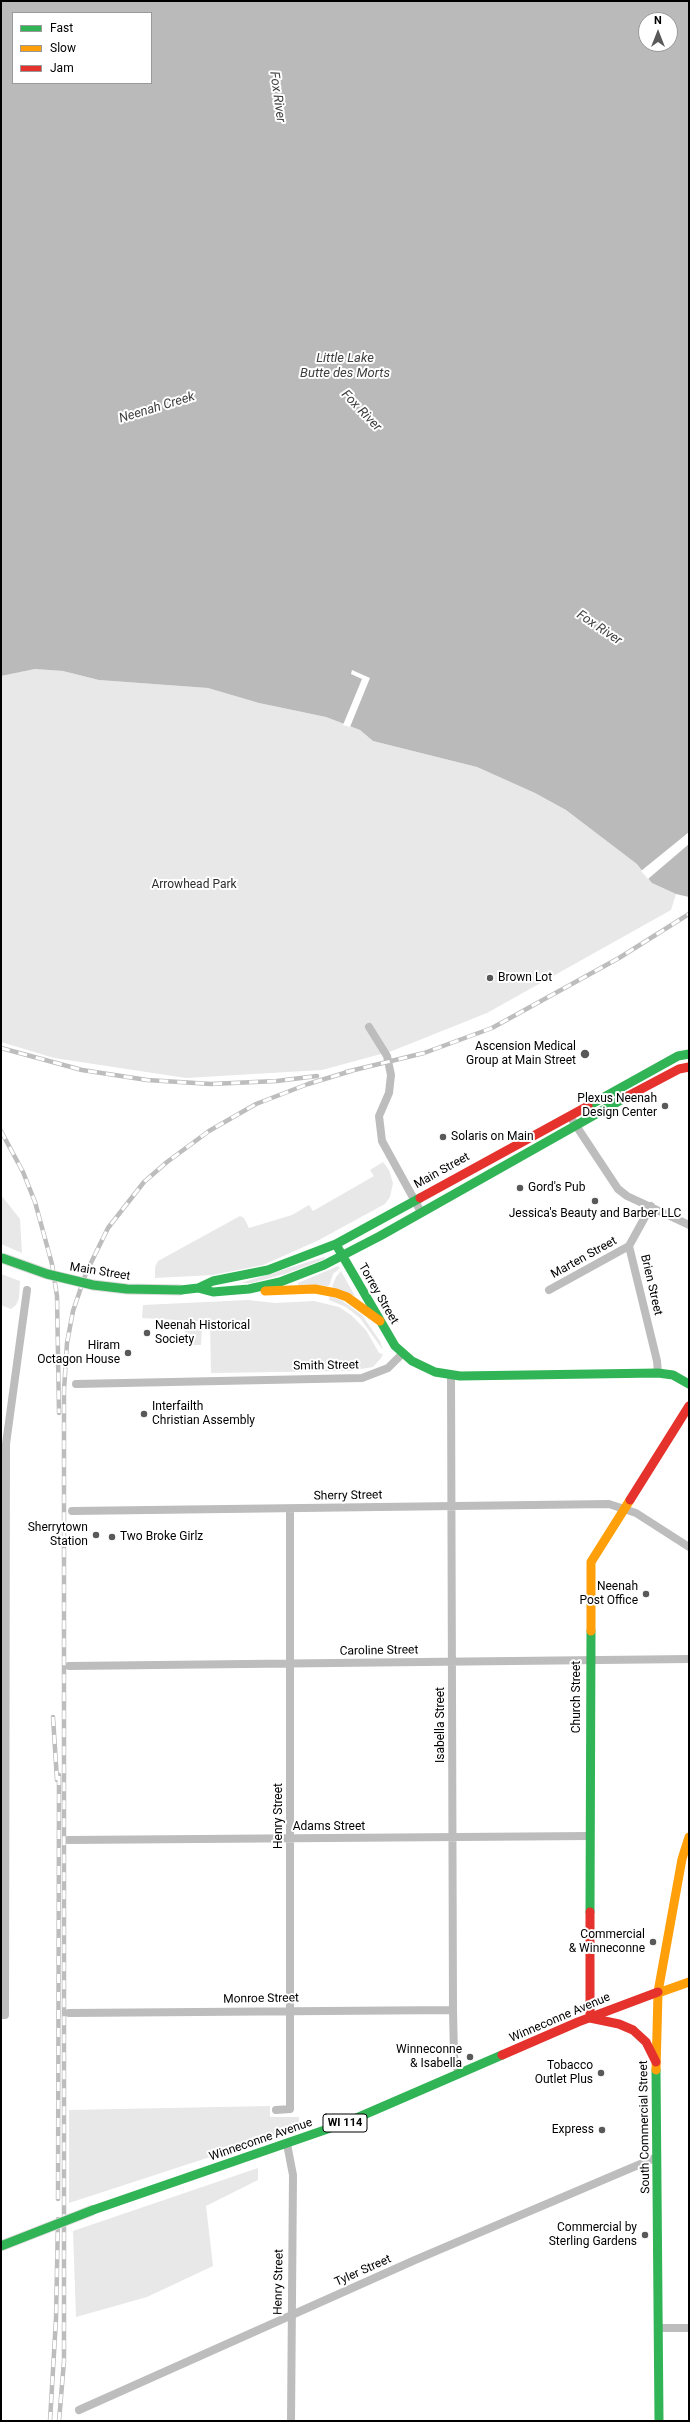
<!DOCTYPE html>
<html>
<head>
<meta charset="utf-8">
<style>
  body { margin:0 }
  #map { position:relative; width:690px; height:2422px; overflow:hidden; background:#fff; font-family:Roboto,sans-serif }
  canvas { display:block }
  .frame { position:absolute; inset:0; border:2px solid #000; pointer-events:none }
  .legend { position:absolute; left:12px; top:12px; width:140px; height:72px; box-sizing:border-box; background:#fff; border:1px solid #999; margin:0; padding:5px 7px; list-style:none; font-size:12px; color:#000 }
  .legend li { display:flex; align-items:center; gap:8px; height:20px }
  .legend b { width:20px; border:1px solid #999 }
  .north { position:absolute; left:638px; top:12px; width:40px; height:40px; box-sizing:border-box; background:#fff; border:1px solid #999; border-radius:50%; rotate:0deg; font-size:11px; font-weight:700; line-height:16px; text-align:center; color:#000 }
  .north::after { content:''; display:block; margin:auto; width:14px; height:18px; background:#595959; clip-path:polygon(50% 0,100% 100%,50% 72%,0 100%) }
</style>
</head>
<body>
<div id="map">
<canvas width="690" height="2422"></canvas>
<div class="frame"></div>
<ul class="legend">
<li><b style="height:5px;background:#30b455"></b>Fast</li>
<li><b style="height:5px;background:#ff9f0a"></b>Slow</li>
<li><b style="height:5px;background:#e5322d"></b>Jam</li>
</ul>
<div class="north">N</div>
</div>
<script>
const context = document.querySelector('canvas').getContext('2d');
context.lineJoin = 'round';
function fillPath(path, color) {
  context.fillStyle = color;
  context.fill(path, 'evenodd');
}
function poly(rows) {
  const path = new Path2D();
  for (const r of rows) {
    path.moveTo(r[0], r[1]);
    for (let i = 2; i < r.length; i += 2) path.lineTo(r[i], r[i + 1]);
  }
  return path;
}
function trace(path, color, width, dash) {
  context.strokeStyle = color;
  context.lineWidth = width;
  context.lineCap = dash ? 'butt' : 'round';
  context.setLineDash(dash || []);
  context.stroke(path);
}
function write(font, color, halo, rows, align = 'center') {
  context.font = font + ' Roboto,sans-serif';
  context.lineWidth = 4;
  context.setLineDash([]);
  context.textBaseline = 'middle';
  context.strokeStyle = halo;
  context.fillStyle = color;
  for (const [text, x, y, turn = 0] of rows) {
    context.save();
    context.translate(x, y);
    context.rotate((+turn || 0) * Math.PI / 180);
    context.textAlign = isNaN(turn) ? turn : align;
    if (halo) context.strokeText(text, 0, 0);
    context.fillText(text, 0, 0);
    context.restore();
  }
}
fillPath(poly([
  [35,669,63,671,99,680,208,688,259,703,326,717,360,730,373,741,477,767,535,793,566,810,638,864,689,823,652,883,676,894,671,910,487,1013,392,1051,322,1070,186,1078,54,1058,1,1042,1,676],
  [383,1162,389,1170,393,1183,390,1197,385,1204,317,1241,263,1265,213,1275,155,1278,155,1267,158,1261,240,1216,244,1218,249,1228,292,1215,309,1205,313,1211,374,1176,370,1170],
  [1,1195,20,1219,22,1253,1,1244],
  [324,1257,325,1259,288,1273,252,1283,241,1283],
  [338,1266,340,1268,333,1274,329,1286,298,1285,298,1283],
  [341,1271,355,1296,332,1287,336,1277],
  [1,1274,20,1281,19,1298,16,1305,11,1309,1,1305],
  [330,1296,341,1300,362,1315,380,1341,383,1350,360,1318,346,1307,329,1300],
  [248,1300,275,1303,314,1301,339,1307,351,1315,366,1330,379,1353,383,1354,381,1358,373,1367,349,1371,211,1373,210,1322,142,1318,143,1305],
  [185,1329,202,1330,201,1345,184,1345],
  [270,2106,270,2117,299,2117,299,2128,69,2203,69,2110],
  [258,2168,258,2180,206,2206,213,2266,147,2297,76,2317,73,2231]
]), '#e8e8e8');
fillPath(poly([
  [1,1,689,1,689,897,676,894,652,883,637,864,566,810,535,793,477,767,373,741,360,730,326,717,259,703,208,688,99,680,63,671,35,669,1,676],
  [13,13,151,13,151,83,13,83],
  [646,20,670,20,670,44,646,44]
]), '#bababa');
fillPath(poly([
  [352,670,370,678,350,727,343,725,362,679,351,674],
  [689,832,689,844,648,879,641,871]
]), '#fff');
trace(poly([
  [369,1027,387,1056,391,1075,389,1093,379,1116,382,1141,421,1212],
  [573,1121,618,1189,627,1196,689,1225],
  [651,1206,629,1246,657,1361,658,1373],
  [549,1290,629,1246],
  [451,1375,453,2010,454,2057,459,2074],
  [76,1384,362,1378,388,1368,403,1353],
  [72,1511,609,1504,636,1513,689,1547],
  [69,1666,689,1659],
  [68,1840,589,1836],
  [69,2013,453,2010],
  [1,2015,5,2015,6,1444,27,1290],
  [276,2110,290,2109,290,1509],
  [287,2144,293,2175,291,2421],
  [658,2328,689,2328],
  [79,2410,415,2260,657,2157]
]), '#bdbdbd', 8);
trace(poly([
  [588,1106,678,1056,689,1054],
  [338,1248,395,1346,412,1361,435,1372,460,1376,658,1373,673,1375,689,1384],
  [198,1288,213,1292,249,1289,280,1282,324,1265,380,1236,628,1096],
  [181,1290,198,1288,213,1281,268,1270,336,1244,420,1198],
  [590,1912,591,1631],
  [656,2070,659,2421],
  [93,2210,345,2123,502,2055]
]), '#30b455', 9);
trace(poly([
  [265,1291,315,1289,336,1293,347,1297,380,1321],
  [591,1631,591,1562,630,1500],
  [658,1992,682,1859,689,1837],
  [656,2070,658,1993,689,1982]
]), '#ff9f0a', 9);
trace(poly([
  [628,1096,679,1069,689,1067],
  [420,1198,588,1106],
  [630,1500,689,1406],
  [590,2018,590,1912],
  [590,2018,619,2024,633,2030,646,2042,656,2062],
  [502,2055,578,2022,658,1992]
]), '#e5322d', 9);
const rail = poly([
  [1,1048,82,1070,147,1080,211,1084,277,1081,317,1076],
  [346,1072,424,1053,492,1028,619,958,689,914],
  [1,1131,23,1172,35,1202,52,1264,57,1296,59,1413],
  [53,1717,57,1780],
  [58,2199,59,1775],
  [50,2421,56,2319,58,2219],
  [59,2421,64,2361,64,1390,67,1343,73,1311,86,1273,108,1228,144,1182,167,1162,209,1131,256,1104,308,1084,351,1071]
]);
trace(rail, '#bdbdbd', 4.5);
trace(rail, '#fff', 3, [9]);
const fastBridge = poly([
  [2,1258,47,1274,93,1285,127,1289,181,1290],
  [1,2246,93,2210]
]);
trace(fastBridge, '#dbdbdb', 11, []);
trace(fastBridge, '#30b455', 9);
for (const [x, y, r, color] of [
  [490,978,4,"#595959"],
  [585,1054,5,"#595959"],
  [665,1106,4,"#595959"],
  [443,1137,4,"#595959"],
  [520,1188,4,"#595959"],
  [595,1201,4,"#595959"],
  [147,1333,4,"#595959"],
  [128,1353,4,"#595959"],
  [144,1414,4,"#595959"],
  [96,1535,4,"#595959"],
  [112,1537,4,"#595959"],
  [646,1594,4,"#595959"],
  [653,1942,4,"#595959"],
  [470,2057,4,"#595959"],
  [601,2073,4,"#595959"],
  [602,2130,4,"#595959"],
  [645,2235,4,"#595959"]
]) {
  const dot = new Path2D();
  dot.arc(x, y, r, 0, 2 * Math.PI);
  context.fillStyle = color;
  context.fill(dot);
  trace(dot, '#fff', 1.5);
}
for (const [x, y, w] of [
  [345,2123,44]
]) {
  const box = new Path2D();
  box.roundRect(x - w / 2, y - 9, w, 18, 3);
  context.fillStyle = '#fff';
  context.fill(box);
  trace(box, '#000', 1);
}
write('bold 11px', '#000', null, [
  ["WI 114",345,2123]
]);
write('12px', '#2d2d2d', '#fff', [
  ["Arrowhead Park",194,885]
]);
write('12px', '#000', '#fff', [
  ["Brown Lot",498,978,"left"],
  ["Ascension Medical",576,1047],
  ["Group at Main Street",576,1061],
  ["Plexus Neenah",657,1099],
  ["Design Center",657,1113],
  ["Solaris on Main",451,1137,"left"],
  ["Gord's Pub",528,1188,"left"],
  ["Jessica's Beauty and Barber LLC",595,1214,"center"],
  ["Neenah Historical",155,1326,"left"],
  ["Society",155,1340,"left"],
  ["Hiram",120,1346],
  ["Octagon House",120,1360],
  ["Interfailth",152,1407,"left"],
  ["Christian Assembly",152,1421,"left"],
  ["Sherrytown",88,1528],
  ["Station",88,1542],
  ["Two Broke Girlz",120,1537,"left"],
  ["Neenah",638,1587],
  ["Post Office",638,1601],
  ["Commercial",645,1935],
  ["& Winneconne",645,1949],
  ["Winneconne",462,2050],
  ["& Isabella",462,2064],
  ["Tobacco",593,2066],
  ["Outlet Plus",593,2080],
  ["Express",594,2130],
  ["Commercial by",637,2228],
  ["Sterling Gardens",637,2242]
], 'right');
write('12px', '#000', '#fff', [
  ["Main Street",442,1171,-29],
  ["Marten Street",584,1258,-29],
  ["Main Street",100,1272,9],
  ["Brien Street",651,1285,77],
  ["Torrey Street",378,1294,60],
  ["Smith Street",326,1366,-1],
  ["Sherry Street",348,1496,-1],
  ["Caroline Street",379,1651,-1],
  ["Church Street",577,1697,-90],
  ["Isabella Street",441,1725,-90],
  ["Henry Street",279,1816,-90],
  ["Adams Street",329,1827],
  ["Monroe Street",261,1999,-1],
  ["Winneconne Avenue",560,2018,-23],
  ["South Commercial Street",645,2127,-91],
  ["Winneconne Avenue",261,2140,-19],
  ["Tyler Street",363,2271,-24],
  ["Henry Street",279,2282,-89]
]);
write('italic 13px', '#3e3e3e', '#fff', [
  ["Fox River",277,97,82],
  ["Little Lake",345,359],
  ["Butte des Morts",345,374],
  ["Neenah Creek",157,408,-17],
  ["Fox River",361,411,46],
  ["Fox River",599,628,34]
]);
</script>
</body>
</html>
